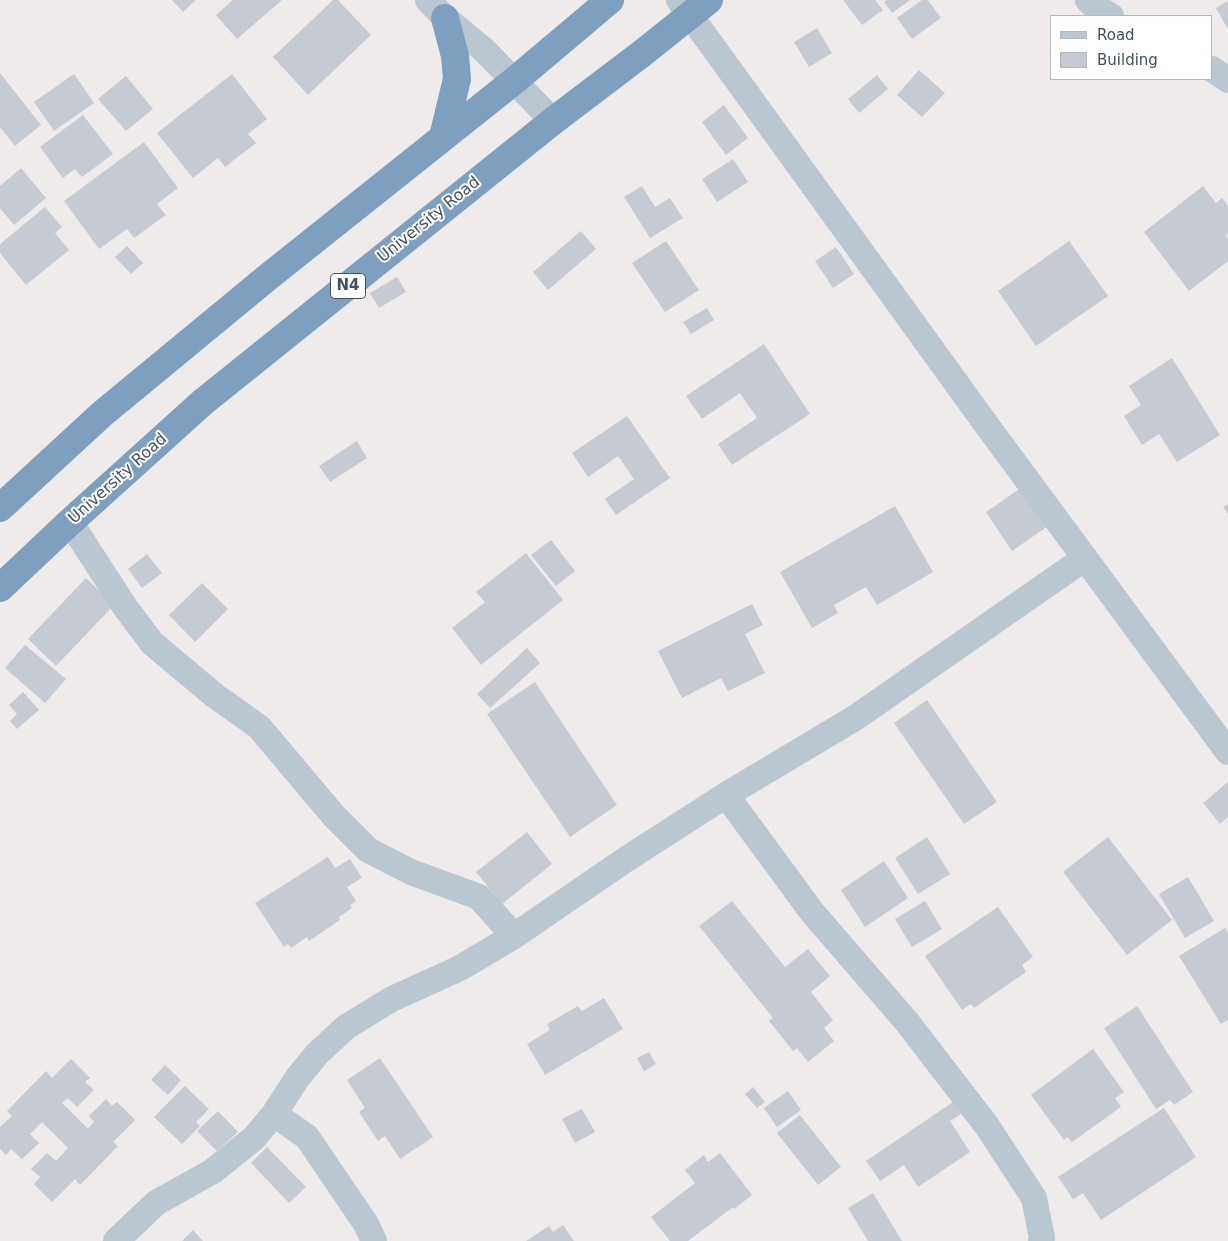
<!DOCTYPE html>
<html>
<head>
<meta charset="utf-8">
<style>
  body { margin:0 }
  #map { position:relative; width:1228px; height:1241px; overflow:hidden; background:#efebeb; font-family:"DejaVu Sans",sans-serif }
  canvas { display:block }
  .legend { position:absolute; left:1050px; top:15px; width:162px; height:65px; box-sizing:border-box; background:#fff; border:1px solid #b3b9bd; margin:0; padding:6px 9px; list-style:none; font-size:15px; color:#42505a }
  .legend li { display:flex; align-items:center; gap:10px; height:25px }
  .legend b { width:25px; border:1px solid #b3b9bd }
</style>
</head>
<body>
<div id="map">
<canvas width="1228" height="1241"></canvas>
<ul class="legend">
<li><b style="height:6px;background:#bac7d0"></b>Road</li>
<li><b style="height:14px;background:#c6cad2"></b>Building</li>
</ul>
</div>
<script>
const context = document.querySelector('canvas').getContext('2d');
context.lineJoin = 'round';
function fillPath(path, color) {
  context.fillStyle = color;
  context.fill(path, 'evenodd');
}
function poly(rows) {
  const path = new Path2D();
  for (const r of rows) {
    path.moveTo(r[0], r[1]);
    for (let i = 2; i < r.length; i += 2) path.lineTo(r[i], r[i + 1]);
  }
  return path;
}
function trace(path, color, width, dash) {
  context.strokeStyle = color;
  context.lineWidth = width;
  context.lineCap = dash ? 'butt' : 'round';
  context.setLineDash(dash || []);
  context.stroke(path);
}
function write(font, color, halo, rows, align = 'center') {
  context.font = font + ' "DejaVu Sans",sans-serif';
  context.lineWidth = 4;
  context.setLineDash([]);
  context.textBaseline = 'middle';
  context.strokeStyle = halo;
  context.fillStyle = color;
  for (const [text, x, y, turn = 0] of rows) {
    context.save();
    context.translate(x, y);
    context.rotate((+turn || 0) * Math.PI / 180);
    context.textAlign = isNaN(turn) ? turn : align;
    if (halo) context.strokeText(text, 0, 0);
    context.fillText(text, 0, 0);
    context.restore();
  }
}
fillPath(poly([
  [172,0,196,0,183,12],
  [233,0,282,0,237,39,216,15],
  [333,0,338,0,371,35,308,95,273,57],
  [843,0,875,0,883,10,862,25],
  [887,0,910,0,892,13,884,2],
  [922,0,928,0,941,18,912,39,897,18],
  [1228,1,1228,29,1216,8],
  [817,28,832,53,809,67,794,42],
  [919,70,945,93,922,117,897,95],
  [0,73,41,125,15,146,0,127],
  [74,74,94,103,54,131,34,102],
  [232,74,267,119,248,134,256,143,225,167,218,158,193,178,157,133],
  [877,75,888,89,859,113,848,99],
  [126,76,153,109,126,131,98,99],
  [724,105,748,138,726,155,702,122],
  [83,115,113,154,82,177,75,169,63,178,40,147],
  [144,142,178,188,157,204,166,215,134,238,127,229,99,249,64,201],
  [733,159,748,182,717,202,702,179],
  [21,168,46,198,14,225,0,208,0,186],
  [642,186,655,207,670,198,683,218,650,238,624,197],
  [1203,186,1216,203,1222,198,1228,206,1228,234,1225,235,1228,239,1228,261,1189,291,1144,232],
  [45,207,62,227,55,233,69,250,26,285,0,253,0,244],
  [581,231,596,249,548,290,533,272],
  [666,241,699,290,665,312,632,263],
  [1069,241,1108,296,1036,346,998,291],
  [127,246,143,263,131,274,115,257],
  [836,247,854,274,833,288,815,261],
  [397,277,406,292,379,308,370,293],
  [707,308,714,320,691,334,683,322],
  [764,344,810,414,732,465,718,444,757,418,740,393,702,419,686,396],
  [1172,358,1220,435,1177,462,1159,434,1142,445,1124,416,1141,405,1129,386],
  [627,416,670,478,616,515,605,499,634,479,618,456,588,477,572,453],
  [357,441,367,458,330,482,319,466],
  [1021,488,1048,526,1012,551,986,512],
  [1228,504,1228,514,1223,507],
  [895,506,933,572,877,605,866,587,834,605,838,613,812,628,780,572],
  [551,540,575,571,556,586,531,555],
  [526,553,563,600,481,665,452,628,485,602,476,592],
  [147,554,162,573,142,588,128,569],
  [86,578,114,605,56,666,28,639],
  [202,583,228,609,195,642,169,615],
  [752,604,763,625,745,634,765,673,728,691,721,678,682,698,658,651],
  [25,645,66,679,45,703,5,668],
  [527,648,540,663,490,708,477,694],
  [535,682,617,805,570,837,487,714],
  [23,692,39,710,17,729,10,721,17,714,9,705],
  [927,700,997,802,964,824,894,723],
  [1228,782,1228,817,1220,824,1203,803],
  [527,832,552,864,502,904,476,872],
  [927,837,950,874,918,894,895,858],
  [1108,837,1172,920,1127,955,1063,872],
  [328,857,335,868,350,859,362,878,347,887,356,901,350,905,352,908,339,917,340,920,309,941,307,937,291,948,288,944,284,947,255,903],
  [884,861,908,898,865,927,841,890],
  [1188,877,1214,921,1185,938,1159,894],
  [732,901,785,967,808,949,830,976,811,992,833,1020,824,1028,834,1041,808,1062,797,1048,793,1051,769,1021,773,1018,699,926],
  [925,901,942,929,912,947,895,919],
  [998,907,1033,957,1022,965,1026,972,974,1008,971,1004,962,1010,925,956],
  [1225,928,1228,933,1228,1020,1221,1024,1179,956],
  [604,998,623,1029,545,1075,527,1044,550,1030,547,1024,578,1006,582,1011],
  [1137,1006,1193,1092,1174,1105,1170,1100,1156,1109,1104,1028],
  [1093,1049,1124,1092,1115,1098,1121,1107,1072,1142,1067,1137,1064,1140,1031,1095],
  [649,1052,656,1064,644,1071,637,1058],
  [380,1058,433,1137,400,1159,385,1136,378,1141,359,1112,365,1108,347,1080],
  [71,1059,90,1078,85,1082,94,1090,77,1107,68,1098,62,1103,88,1129,94,1122,89,1116,106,1099,112,1106,117,1102,135,1120,113,1142,118,1146,80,1185,75,1179,52,1202,34,1184,40,1177,31,1169,47,1153,56,1161,68,1148,42,1122,30,1134,39,1143,22,1159,11,1149,6,1155,0,1149,0,1127,12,1116,7,1111,46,1071,52,1078],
  [165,1065,181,1080,168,1095,151,1080],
  [185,1086,209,1109,196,1122,200,1126,182,1144,154,1117],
  [753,1087,765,1102,757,1108,745,1094],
  [788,1091,801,1110,777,1127,764,1108],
  [953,1102,961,1114,950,1121,970,1152,918,1187,904,1165,880,1181,866,1161],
  [1164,1108,1196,1157,1101,1220,1083,1193,1073,1199,1058,1177],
  [582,1109,595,1132,575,1143,562,1119],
  [218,1111,238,1132,217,1151,197,1131],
  [800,1115,841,1167,818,1185,777,1133],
  [267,1147,306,1187,289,1203,251,1163],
  [720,1153,752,1195,734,1209,733,1207,688,1241,670,1241,651,1217,695,1183,685,1170,704,1155,708,1162],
  [873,1193,902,1241,868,1241,848,1208],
  [563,1225,574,1241,526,1241,549,1226,553,1232],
  [193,1230,203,1241,182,1241]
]), '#c6cad2');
trace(poly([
  [428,0,445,18,484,50,553,121],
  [679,0,991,431,1228,752],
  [1088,0,1094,6,1111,16],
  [1212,69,1228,80],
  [70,522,125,607,152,643,214,695,259,727,334,816,368,850,411,872,479,897,514,936],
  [726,795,812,912,907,1022,987,1126,1034,1198,1042,1238,1041,1241],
  [274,1114,307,1137,366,1224,374,1241],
  [116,1241,156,1203,213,1171,254,1138,274,1114,298,1077,317,1054,346,1027,392,999,460,968,514,936,625,860,726,795,855,718,1085,558]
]), '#bac7d0', 26);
trace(poly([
  [443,137,457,79,455,56,445,18],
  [0,508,102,414,268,277,514,81,610,0],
  [0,588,70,522,203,402,553,121,640,55,709,0]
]), '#7da0c1', 28);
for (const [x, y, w] of [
  [348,286,35]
]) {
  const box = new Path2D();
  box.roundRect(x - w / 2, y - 12.5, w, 25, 4);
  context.fillStyle = '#fff';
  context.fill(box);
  trace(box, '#42505a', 1);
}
write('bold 15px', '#42505a', null, [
  ["N4",348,286]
]);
write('16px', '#42505a', '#fff', [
  ["University Road",429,220,-39],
  ["University Road",118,479,-42]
]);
</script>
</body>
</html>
